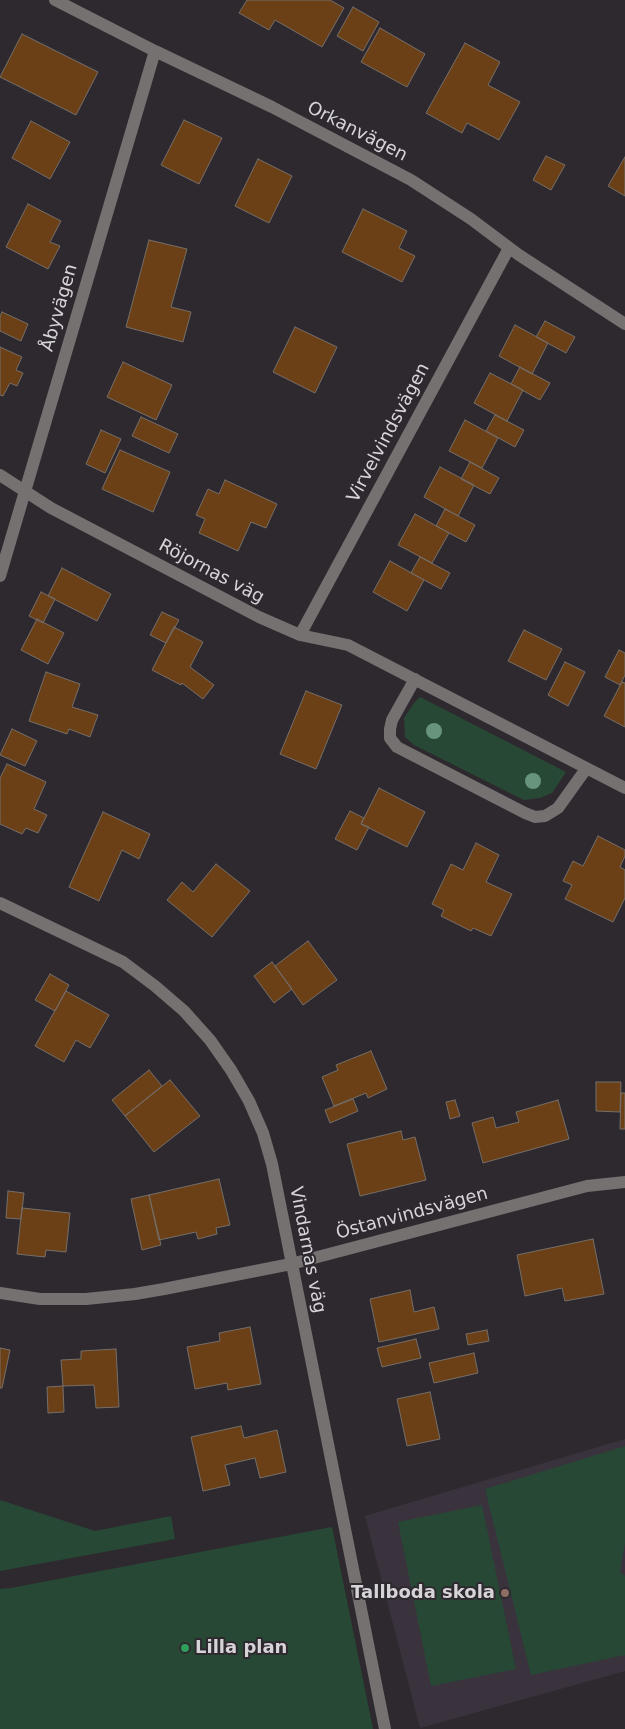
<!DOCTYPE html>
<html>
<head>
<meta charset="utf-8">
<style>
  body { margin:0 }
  canvas { display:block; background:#2e292f }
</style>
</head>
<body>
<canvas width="625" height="1729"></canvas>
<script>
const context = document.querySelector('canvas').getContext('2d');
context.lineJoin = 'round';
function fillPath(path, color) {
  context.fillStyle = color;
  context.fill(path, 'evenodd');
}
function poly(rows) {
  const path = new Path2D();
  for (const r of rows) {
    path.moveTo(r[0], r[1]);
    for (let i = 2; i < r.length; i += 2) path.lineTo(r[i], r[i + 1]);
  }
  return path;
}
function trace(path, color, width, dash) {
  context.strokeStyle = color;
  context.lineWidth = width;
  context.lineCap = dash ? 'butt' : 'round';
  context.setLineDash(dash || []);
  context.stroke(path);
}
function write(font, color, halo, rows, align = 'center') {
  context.font = font + ' "DejaVu Sans",sans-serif';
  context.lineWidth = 4;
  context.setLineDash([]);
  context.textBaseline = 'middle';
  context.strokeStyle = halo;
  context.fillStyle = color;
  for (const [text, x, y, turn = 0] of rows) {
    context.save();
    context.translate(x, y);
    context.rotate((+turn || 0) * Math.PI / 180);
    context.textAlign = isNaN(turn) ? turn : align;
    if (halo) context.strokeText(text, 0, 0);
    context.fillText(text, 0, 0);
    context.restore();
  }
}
fillPath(poly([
  [625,1439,625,1671,420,1728,365,1516]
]), '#3a323d');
fillPath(poly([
  [420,697,566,772,552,793,540,798,524,800,414,745,405,737,404,718,414,703],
  [625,1446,625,1543,620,1572,625,1576,625,1655,531,1675,485,1489],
  [0,1500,95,1531,171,1516,175,1539,0,1571],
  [482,1505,516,1669,431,1686,398,1522],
  [332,1527,373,1729,0,1729,0,1589,11,1588]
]), '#274835');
const building = poly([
  [247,0,330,0,344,8,322,47,275,20,269,30,239,13,247,0],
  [353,7,379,22,363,51,337,36,353,7],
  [380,28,425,54,407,87,361,62,380,28],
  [22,34,98,72,76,115,0,77,22,34],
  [465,43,500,62,488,85,520,102,499,140,467,123,462,133,426,113,465,43],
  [184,120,222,138,199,184,161,165,184,120],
  [31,121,70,142,50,179,12,158,31,121],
  [546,156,565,165,551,190,533,180,546,156],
  [625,157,625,196,608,186,625,157],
  [258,159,292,176,269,223,235,206,258,159],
  [28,204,61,221,50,242,60,246,48,269,6,247,28,204],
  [363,209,407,231,399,248,415,256,402,282,342,252,363,209],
  [149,240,187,249,171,307,191,312,183,342,126,327,149,240],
  [2,312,28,324,21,341,0,331,0,316,2,312],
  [545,321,575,337,566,353,536,337,545,321],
  [515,325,548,343,532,374,499,356,515,325],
  [295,327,337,347,315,393,273,372,295,327],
  [0,347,22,357,16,370,23,373,17,386,10,383,3,396,0,395,0,347],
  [123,362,172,385,156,420,107,397,123,362],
  [520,367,550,383,540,400,511,384,520,367],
  [490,373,523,390,507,421,474,403,490,373],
  [495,415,524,430,515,447,486,431,495,415],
  [141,417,178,434,169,453,132,436,141,417],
  [465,420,498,438,482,468,449,451,465,420],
  [101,430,121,439,105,473,86,464,101,430],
  [120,450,170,472,153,512,102,489,120,450],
  [470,462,499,478,490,494,461,479,470,462],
  [440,467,474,485,458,516,424,497,440,467],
  [225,480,277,504,266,528,251,522,238,551,199,533,205,519,196,515,208,489,219,494,225,480],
  [445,509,475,525,466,542,436,526,445,509],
  [415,514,449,533,432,563,398,545,415,514],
  [420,557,450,573,441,589,411,573,420,557],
  [390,561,424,580,407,611,373,592,390,561],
  [62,568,111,594,97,621,48,596,62,568],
  [41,592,55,599,43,623,29,616,41,592],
  [162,612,179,620,166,643,150,635,162,612],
  [37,619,64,633,48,664,21,650,37,619],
  [174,627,203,642,190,667,214,685,203,699,182,683,181,685,152,670,174,627],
  [524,630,562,649,546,680,508,661,524,630],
  [619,650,625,653,625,675,620,685,605,677,619,650],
  [565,662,585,672,568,706,548,695,565,662],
  [46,672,80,684,72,707,98,715,90,737,69,729,67,734,29,721,46,672],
  [622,682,625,683,625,727,604,716,622,682],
  [306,691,342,705,316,769,280,754,306,691],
  [12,729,37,741,25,766,0,755,12,729],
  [7,764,46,782,34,809,47,815,38,833,26,828,22,834,0,824,0,778,7,764],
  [379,788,425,812,407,847,361,824,379,788],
  [350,811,364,818,361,824,369,827,357,850,335,839,350,811],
  [103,812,150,834,139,859,122,850,99,901,69,887,103,812],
  [598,836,625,850,625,856,620,867,625,870,625,898,613,922,565,899,572,885,563,881,573,861,583,866,598,836],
  [476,843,499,855,486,882,512,894,491,936,473,928,471,931,441,916,444,910,432,904,451,864,463,870,476,843],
  [216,864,250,891,212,937,167,900,182,882,193,892,216,864],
  [308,941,337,980,303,1005,275,966,308,941],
  [272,962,292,989,274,1003,254,976,272,962],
  [50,974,69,985,55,1011,35,1000,50,974],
  [66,991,109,1015,90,1048,76,1040,64,1062,35,1046,66,991],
  [371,1051,387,1089,368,1098,366,1093,334,1106,322,1077,338,1070,336,1065,371,1051],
  [149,1070,162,1086,125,1116,112,1100,149,1070],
  [170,1080,200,1116,154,1152,125,1116,170,1080],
  [596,1082,621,1082,620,1112,596,1111,596,1082],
  [621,1093,625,1093,625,1129,620,1129,621,1093],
  [353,1099,358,1111,330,1123,325,1110,353,1099],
  [455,1100,460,1116,450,1119,446,1102,455,1100],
  [558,1100,569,1139,483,1163,472,1123,493,1117,496,1128,519,1122,516,1112,558,1100],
  [401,1131,403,1140,415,1137,426,1180,360,1196,347,1144,401,1131],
  [219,1179,230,1225,216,1228,217,1234,198,1239,196,1232,159,1240,149,1195,219,1179],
  [8,1191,24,1193,21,1219,6,1218,8,1191],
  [149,1195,161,1245,142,1250,131,1199,149,1195],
  [22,1208,70,1213,66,1252,46,1250,45,1257,17,1254,22,1208],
  [593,1239,604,1294,565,1301,562,1288,525,1296,517,1255,593,1239],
  [410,1290,414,1312,434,1307,439,1329,379,1342,370,1299,410,1290],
  [250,1327,261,1384,228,1390,227,1383,195,1389,187,1347,220,1341,219,1333,250,1327],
  [487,1330,489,1341,468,1345,466,1334,487,1330],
  [416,1339,421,1358,382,1367,377,1348,416,1339],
  [0,1348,10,1350,2,1388,0,1388,0,1348],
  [116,1349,119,1407,96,1408,94,1385,63,1386,61,1360,81,1359,81,1351,116,1349],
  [474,1353,478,1373,434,1383,429,1363,474,1353],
  [63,1386,64,1412,48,1413,47,1387,63,1386],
  [430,1392,440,1439,407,1446,397,1399,430,1392],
  [241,1426,244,1438,277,1430,286,1472,260,1478,255,1458,225,1465,230,1485,203,1491,191,1437,241,1426]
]);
fillPath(building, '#6c4017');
trace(building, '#756e68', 1);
trace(poly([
  [55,0,155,51,272,107,411,180,471,219,519,255,625,324],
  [0,475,51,508,259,617,300,635,348,645,625,788],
  [0,576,155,51],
  [300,635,509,248],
  [415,679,392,720,390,729,390,738,397,747,525,813,535,817,545,816,558,808,586,769],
  [0,903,123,962,155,986,184,1011,210,1040,231,1070,249,1101,263,1133,272,1164,385,1729],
  [0,1293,40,1299,86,1299,135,1294,164,1289,291,1264,587,1186,625,1182]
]), '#757170', 12);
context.fillStyle = '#67947a';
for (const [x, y] of [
  [434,731],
  [533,781]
]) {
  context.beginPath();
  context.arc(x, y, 8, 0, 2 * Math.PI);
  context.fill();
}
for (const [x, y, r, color] of [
  [505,1593,5,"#8d6e63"],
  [185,1648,5,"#2e9e5b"]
]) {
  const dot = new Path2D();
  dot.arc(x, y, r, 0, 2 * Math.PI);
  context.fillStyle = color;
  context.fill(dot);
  trace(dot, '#2e292f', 2);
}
write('18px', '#d7d4d8', '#2e292f', [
  ["Orkanvägen",357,132,27],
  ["Åbyvägen",60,308,-74],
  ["Virvelvindsvägen",389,433,-62],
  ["Röjornas väg",211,572,28],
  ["Östanvindsvägen",412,1214,-15],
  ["Vindarnas väg",307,1250,79]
]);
write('bold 18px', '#d7d4d8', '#2e292f', [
  ["Tallboda skola",495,1593],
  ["Lilla plan",195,1648,"left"]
], 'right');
</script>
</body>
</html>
